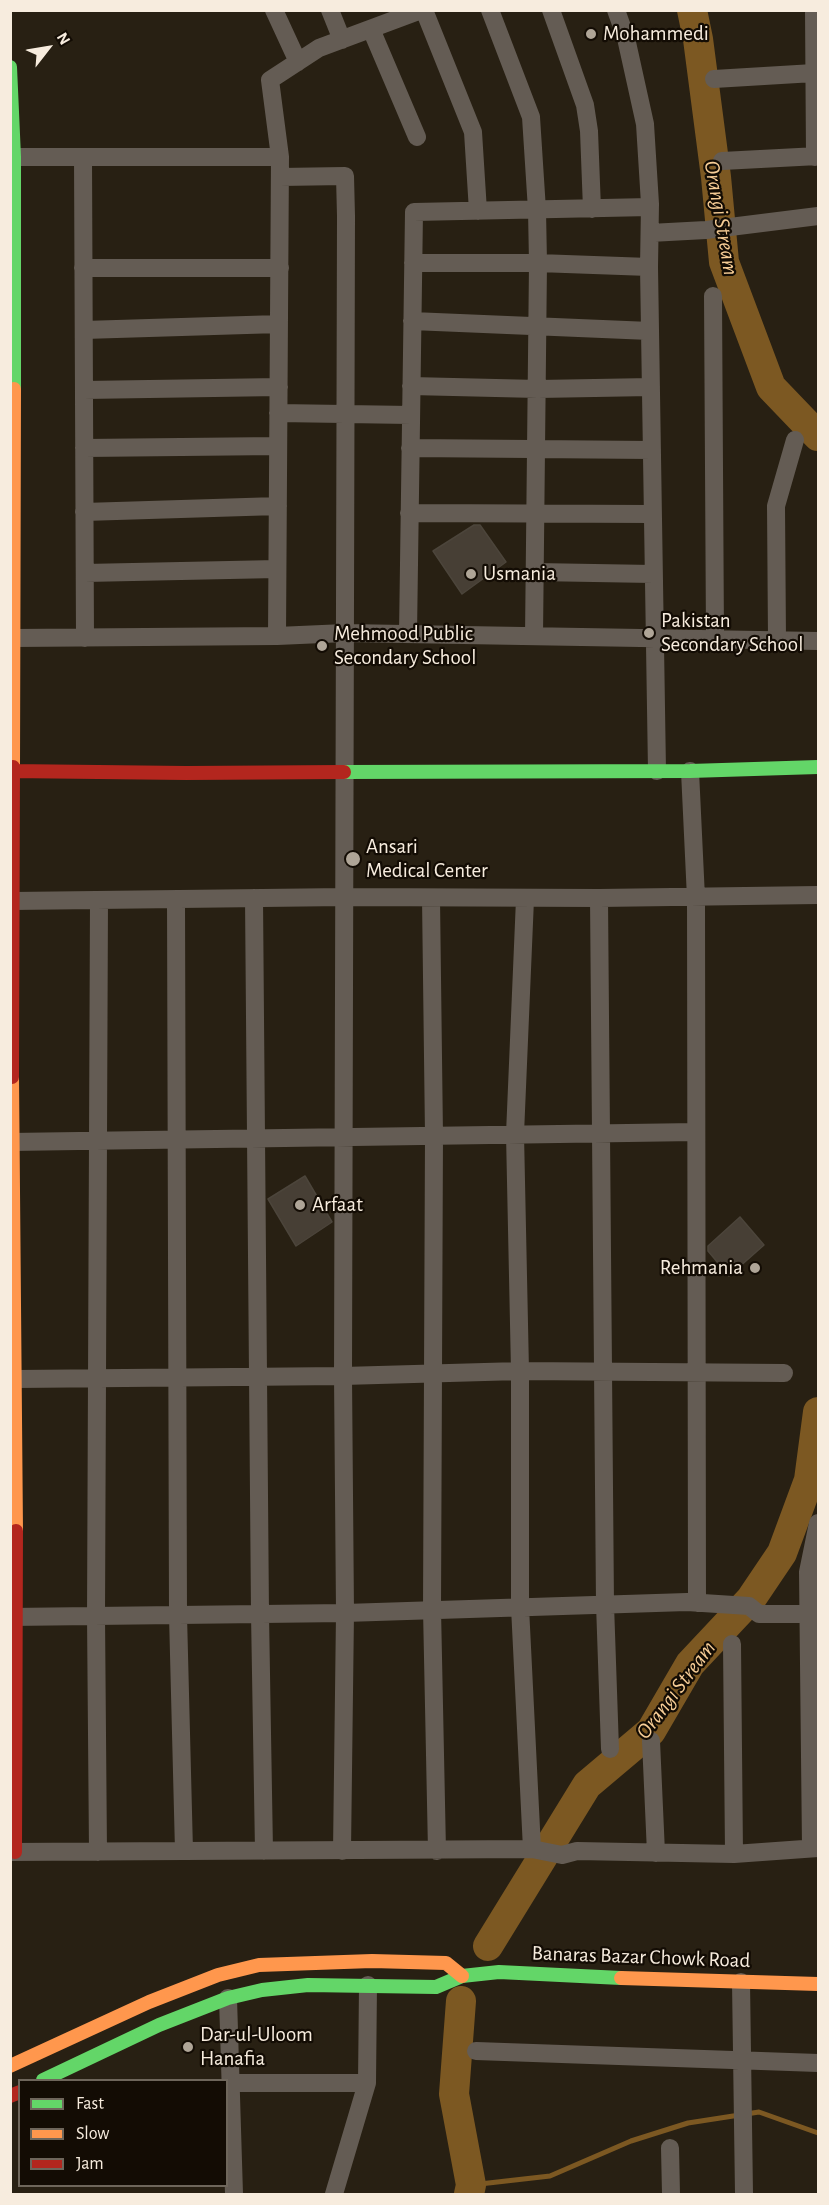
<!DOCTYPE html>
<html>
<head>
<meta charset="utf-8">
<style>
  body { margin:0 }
  #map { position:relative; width:829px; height:2205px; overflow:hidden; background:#282013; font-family:"Alegreya Sans",sans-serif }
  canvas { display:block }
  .frame { position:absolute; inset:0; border:12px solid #f7ecde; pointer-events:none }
  .legend { position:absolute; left:18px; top:2079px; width:210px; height:108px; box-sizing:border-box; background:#130c04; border:2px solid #6e665b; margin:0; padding:8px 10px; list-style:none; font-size:18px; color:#f7ecde }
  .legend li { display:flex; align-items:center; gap:12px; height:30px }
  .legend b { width:30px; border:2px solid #6e665b }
  .north { position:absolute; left:18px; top:18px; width:60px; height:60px; -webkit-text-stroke:4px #130c04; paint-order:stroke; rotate:59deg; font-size:16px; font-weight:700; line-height:24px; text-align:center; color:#f7ecde }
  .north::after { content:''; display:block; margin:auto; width:21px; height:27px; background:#f7ecde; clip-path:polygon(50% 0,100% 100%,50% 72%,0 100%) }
</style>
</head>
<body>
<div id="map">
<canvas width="829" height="2205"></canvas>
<div class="frame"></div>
<ul class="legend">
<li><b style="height:8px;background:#63d668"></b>Fast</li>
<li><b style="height:8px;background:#ff974d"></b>Slow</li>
<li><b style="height:8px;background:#b3261e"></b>Jam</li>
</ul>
<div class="north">N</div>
</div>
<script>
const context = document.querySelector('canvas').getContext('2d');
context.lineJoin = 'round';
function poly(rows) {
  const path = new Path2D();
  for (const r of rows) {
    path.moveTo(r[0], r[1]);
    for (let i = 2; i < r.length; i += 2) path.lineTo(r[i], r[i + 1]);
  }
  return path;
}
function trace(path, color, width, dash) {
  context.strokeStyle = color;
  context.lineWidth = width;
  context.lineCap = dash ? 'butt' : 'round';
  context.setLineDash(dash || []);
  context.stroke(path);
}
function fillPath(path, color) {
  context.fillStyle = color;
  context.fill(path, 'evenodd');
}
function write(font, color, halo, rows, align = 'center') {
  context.font = font + ' "Alegreya Sans",sans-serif';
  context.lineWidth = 4.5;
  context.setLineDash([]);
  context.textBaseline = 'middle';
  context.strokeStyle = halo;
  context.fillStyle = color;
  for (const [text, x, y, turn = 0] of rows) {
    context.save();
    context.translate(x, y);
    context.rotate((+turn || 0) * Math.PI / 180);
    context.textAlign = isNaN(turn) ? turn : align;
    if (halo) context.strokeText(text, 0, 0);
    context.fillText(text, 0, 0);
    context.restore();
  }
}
trace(poly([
  [471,2185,550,2176,631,2141,688,2123,759,2112,818,2133]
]), '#7c5822', 5);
trace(poly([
  [692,10,698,39,716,177,724,262,771,387,818,436],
  [488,1946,587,1785,651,1731,690,1664,751,1599,782,1553,809,1480,818,1412],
  [461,2001,454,2094,471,2185,469,2194]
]), '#7c5822', 30);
const building = poly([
  [474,525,480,525,506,562,462,594,433,551,474,525],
  [305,1176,332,1222,296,1246,268,1199,305,1176],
  [740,1217,764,1245,729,1276,708,1251,708,1246,740,1217]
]);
fillPath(building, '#473f35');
trace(building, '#4c453b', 1.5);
trace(poly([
  [274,10,298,62],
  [330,10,342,40],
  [424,10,473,132,478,211],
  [490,10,531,117,537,210,538,263,534,636],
  [551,10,585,105,589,131,592,209],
  [616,10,626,38,645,124,650,204,649,267,657,771],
  [814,10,815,157],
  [371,29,417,137],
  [714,79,814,73],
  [10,157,280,157],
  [83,157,85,638],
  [722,161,818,156],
  [280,177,345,176,346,216,343,1376,345,1613,342,1851],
  [650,233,706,230,818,216],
  [413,263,538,263,649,267],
  [83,268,280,268],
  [713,296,715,639],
  [412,321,650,331],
  [84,330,279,324],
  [411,386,538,389,651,387],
  [84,390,279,387],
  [278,413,411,415],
  [84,448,278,446],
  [410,448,652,450],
  [84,512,278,506],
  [409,513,652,514],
  [535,572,653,574],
  [85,573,277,569],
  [408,634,414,212,650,207],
  [277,636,280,157,270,80,319,48,421,10],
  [14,638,277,636,345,633,818,641],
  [777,640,776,506,795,440],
  [690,771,696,898,697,1603],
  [254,898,260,1614,264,1851],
  [431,898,434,1136,432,1609,437,1851],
  [599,898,605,1604,610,1749],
  [176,899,178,1615,184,1851],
  [525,899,515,1134,520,1371,520,1607,532,1849],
  [13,901,345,897,599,898,818,895],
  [10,1142,696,1132],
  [16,1379,343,1376,520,1371,784,1373],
  [10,1617,345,1613,687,1602,749,1606,759,1614,818,1614],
  [732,1644,734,1854],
  [651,1741,656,1853],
  [811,1848,808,1572,818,1523],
  [10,1852,532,1849,562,1855,577,1851,734,1854,818,1848],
  [98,1852,96,1616,99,900],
  [741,1982,744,2194],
  [228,1998,234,2194],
  [476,2051,818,2063],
  [231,2083,367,2083],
  [670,2148,671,2194],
  [334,2194,367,2083,368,1985]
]), '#645c54', 18);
trace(poly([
  [10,67,14,157,14,389],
  [344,772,690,771,818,767],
  [43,2080,159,2025,228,1998,262,1990,308,1985,436,1987,462,1976,499,1972,621,1978]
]), '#63d668', 14);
trace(poly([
  [13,767,14,389],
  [12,1077,16,1531],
  [621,1978,818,1984],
  [10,2066,149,2002,218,1975,259,1965,372,1961,446,1963,462,1976]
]), '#ff974d', 14);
trace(poly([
  [10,771,186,773,344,772],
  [12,1077,13,767],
  [15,1852,16,1531],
  [10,2096,20,2092]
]), '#b3261e', 14);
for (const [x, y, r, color] of [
  [591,34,6,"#afa597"],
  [471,574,6,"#afa597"],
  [649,633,6,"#afa597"],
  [322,646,6,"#afa597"],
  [353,859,8,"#afa597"],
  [300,1205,6,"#afa597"],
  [755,1268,6,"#afa597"],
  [188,2047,6,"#afa597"]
]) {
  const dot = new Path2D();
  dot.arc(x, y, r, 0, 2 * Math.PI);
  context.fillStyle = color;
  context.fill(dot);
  trace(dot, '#130c04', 2);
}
write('21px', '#f7ecde', '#130c04', [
  ["Mohammedi",603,34],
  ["Usmania",483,574],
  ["Pakistan",661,621],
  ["Secondary School",661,645],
  ["Mehmood Public",334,634],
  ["Secondary School",334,658],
  ["Ansari",366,847],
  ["Medical Center",366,871],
  ["Arfaat",312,1205],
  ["Rehmania",743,1268,"right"],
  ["Dar-ul-Uloom",200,2035],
  ["Hanafia",200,2059]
], 'left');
write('21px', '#f7ecde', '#130c04', [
  ["Banaras Bazar Chowk Road",641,1957,2]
]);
write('italic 22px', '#f7cd96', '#130c04', [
  ["Orangi Stream",721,218,80],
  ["Orangi Stream",676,1690,-53]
]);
</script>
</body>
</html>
